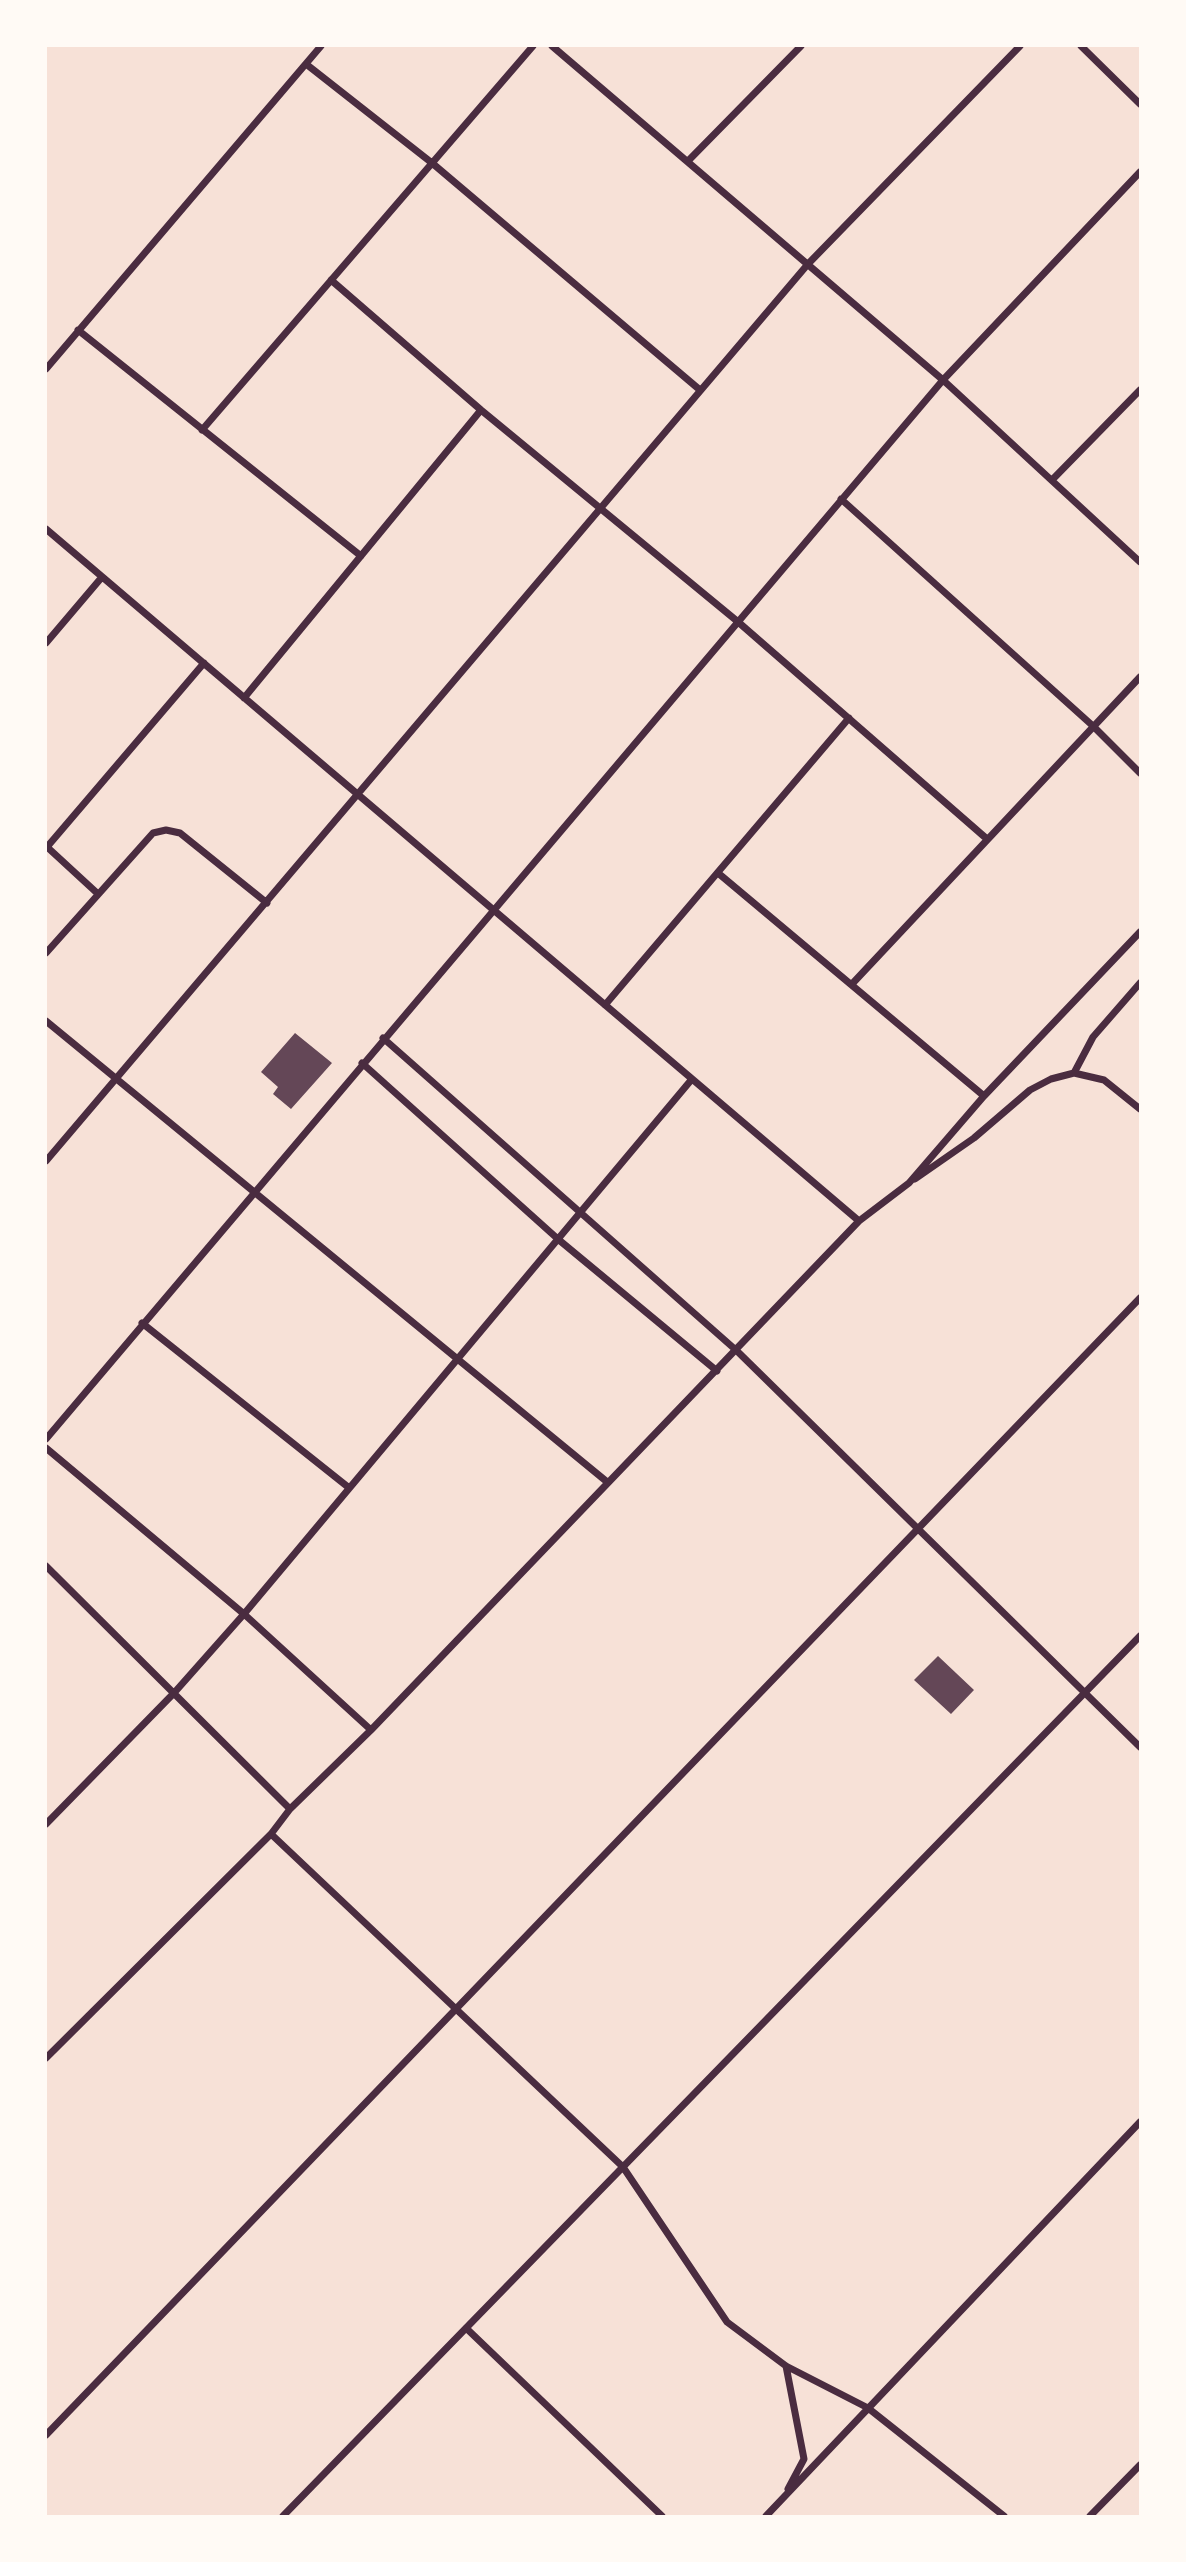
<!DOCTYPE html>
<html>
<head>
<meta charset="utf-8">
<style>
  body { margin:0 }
  #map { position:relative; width:1186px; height:2562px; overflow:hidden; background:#f7e1d7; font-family:"Fira Sans Condensed",sans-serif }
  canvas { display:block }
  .frame { position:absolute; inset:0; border:47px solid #fffaf5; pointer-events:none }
</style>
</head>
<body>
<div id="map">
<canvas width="1186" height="2562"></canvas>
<div class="frame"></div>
</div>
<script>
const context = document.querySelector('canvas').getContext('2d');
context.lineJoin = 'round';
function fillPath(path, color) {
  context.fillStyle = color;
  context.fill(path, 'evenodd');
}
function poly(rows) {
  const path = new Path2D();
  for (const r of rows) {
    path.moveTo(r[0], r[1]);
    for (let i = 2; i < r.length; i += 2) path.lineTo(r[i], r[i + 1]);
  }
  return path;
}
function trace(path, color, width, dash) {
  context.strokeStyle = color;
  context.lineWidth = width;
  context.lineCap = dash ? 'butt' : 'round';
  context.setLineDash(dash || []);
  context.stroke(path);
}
fillPath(poly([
  [295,1033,332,1063,291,1109,273,1094,278,1087,261,1072],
  [938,1656,974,1690,951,1714,914,1680]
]), '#644757');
trace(poly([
  [552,46,943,380,1140,562],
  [1081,46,1140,104],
  [306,64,432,163,700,390],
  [688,161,801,46],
  [331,280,481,410,737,621,987,839],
  [78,330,361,556],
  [46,369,321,46],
  [202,430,533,46],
  [1052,480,1140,390],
  [841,499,1093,726,1140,773],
  [46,529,859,1221],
  [46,643,102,577],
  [244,698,481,410],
  [46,846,97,893],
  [47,847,204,663],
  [718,873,984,1096],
  [46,953,153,833,166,830,180,833,267,903],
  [852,984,1140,677],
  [605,1005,849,718],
  [46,1021,606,1481],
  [383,1038,737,1351,1140,1747],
  [362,1063,559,1240,717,1371],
  [1074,1073,1093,1037,1140,983],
  [46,1161,808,264,1020,46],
  [915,1179,974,1138,1030,1090,1051,1079,1074,1073,1104,1080,1140,1109],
  [142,1323,348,1487],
  [46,1439,943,380,1140,172],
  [46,1448,244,1614,371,1730],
  [46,1566,290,1809],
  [46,1824,174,1693,244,1614,692,1079],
  [271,1834,623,2167,727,2322,786,2366,868,2408,1004,2516],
  [46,2058,271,1834,290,1809,371,1730,859,1221,909,1183,984,1096,1140,932],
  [466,2328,662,2516],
  [786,2366,804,2459,788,2489],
  [46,2435,1140,1298],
  [283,2516,1140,1636],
  [766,2516,1140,2122],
  [1090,2516,1140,2465]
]), '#4a2c40', 7);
</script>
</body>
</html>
